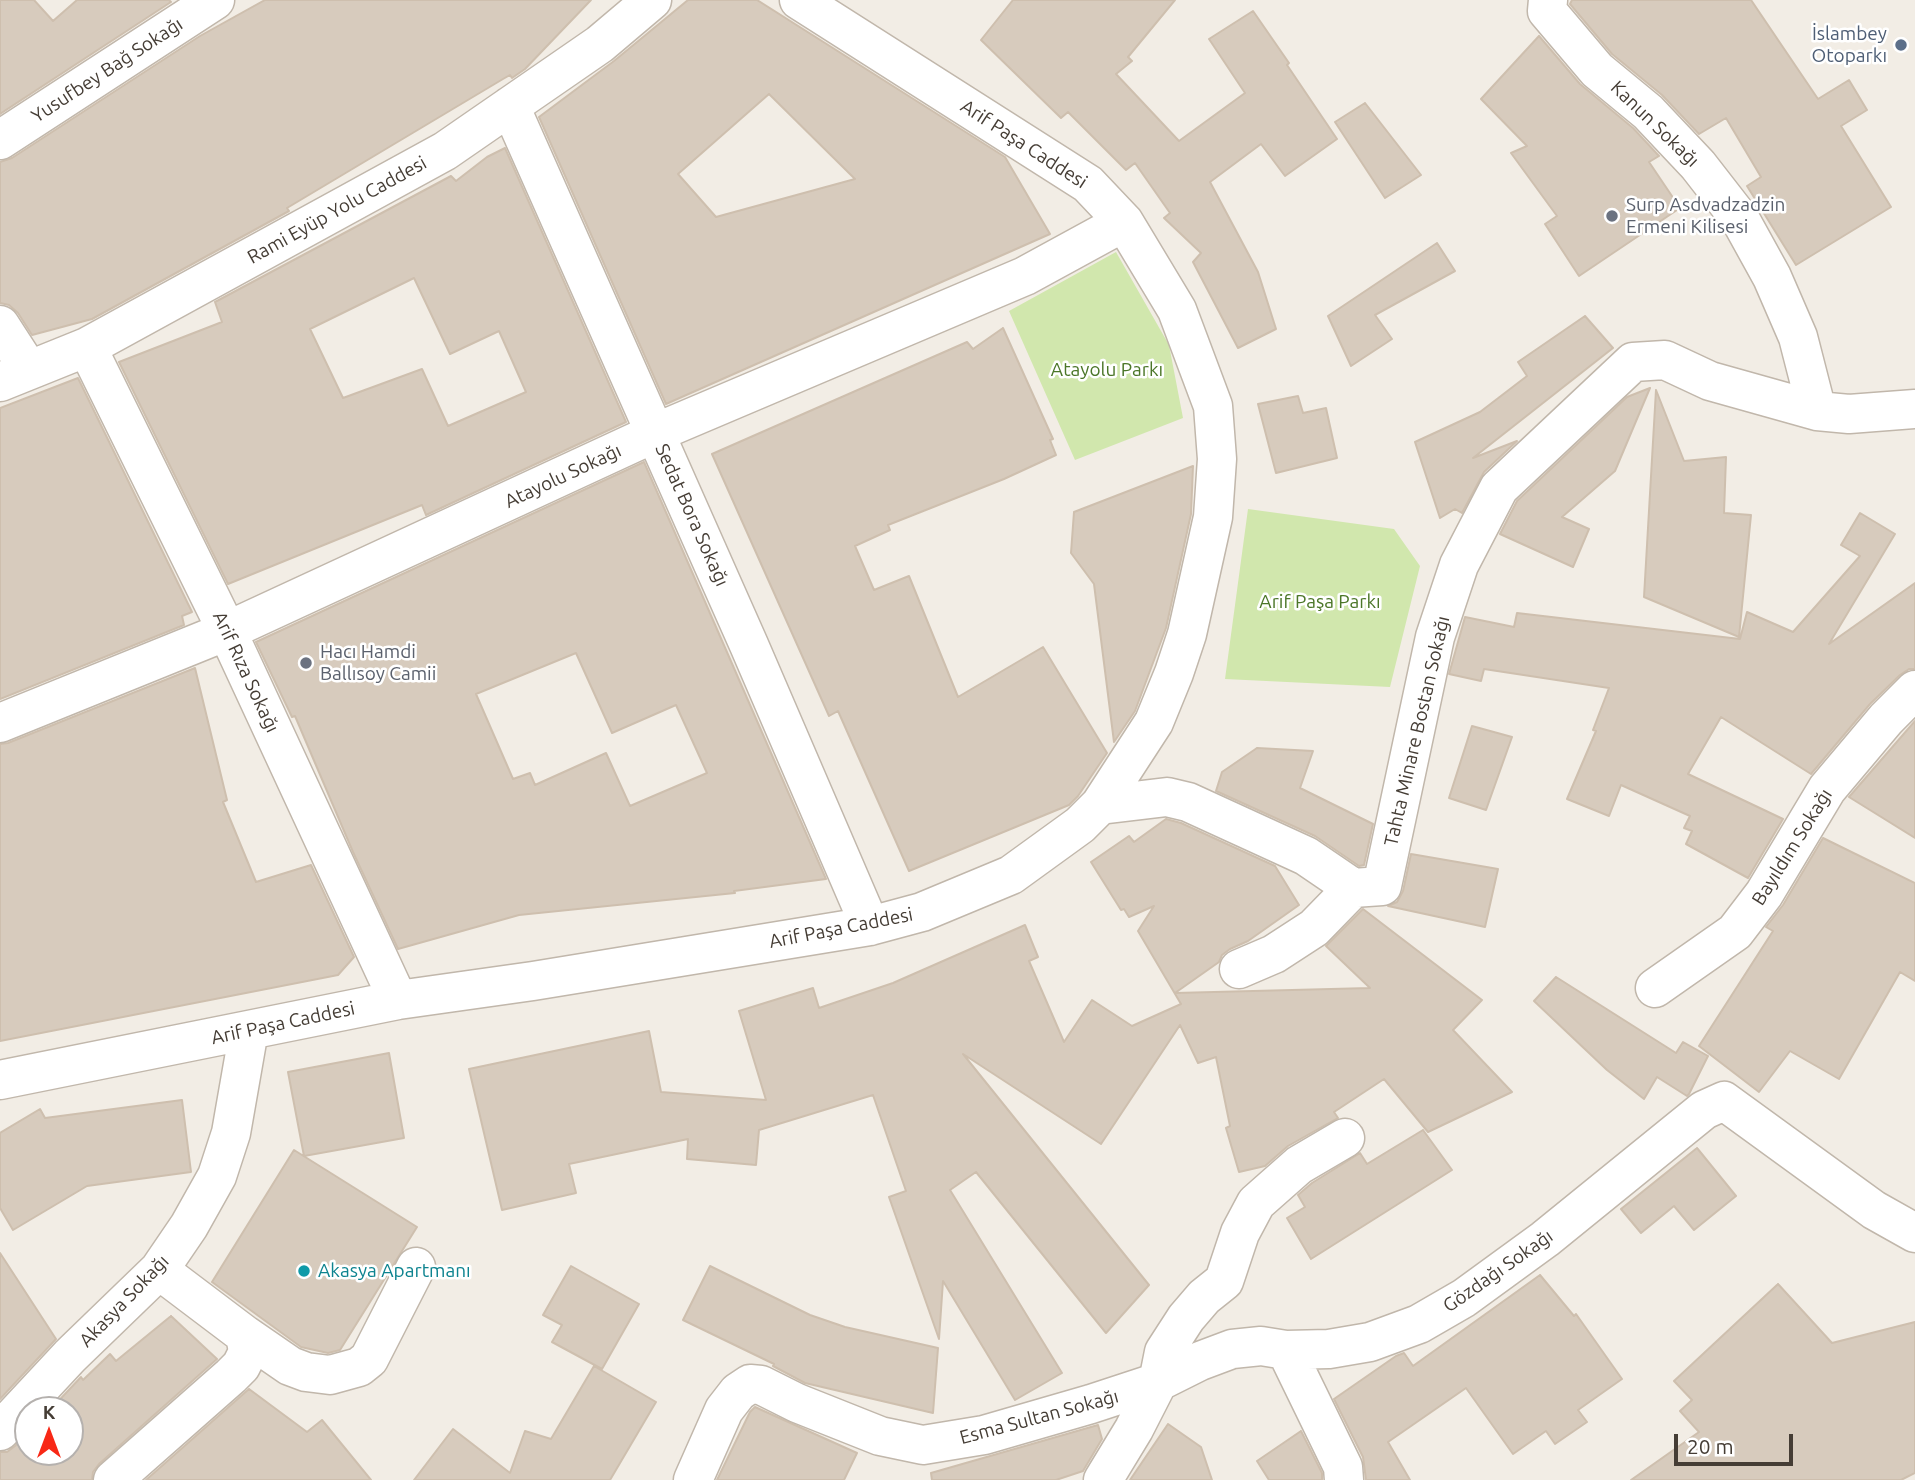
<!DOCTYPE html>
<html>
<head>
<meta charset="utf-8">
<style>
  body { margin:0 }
  #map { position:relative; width:1915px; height:1480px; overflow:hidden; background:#f2ede5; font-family:Ubuntu,sans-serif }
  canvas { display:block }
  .north { position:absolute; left:14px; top:1396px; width:70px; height:70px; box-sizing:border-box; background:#fff; border:2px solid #b5b1ae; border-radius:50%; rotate:0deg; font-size:19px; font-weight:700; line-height:28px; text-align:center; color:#453d35 }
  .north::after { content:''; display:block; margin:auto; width:24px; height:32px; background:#f82816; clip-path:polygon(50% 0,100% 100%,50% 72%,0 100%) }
  .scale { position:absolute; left:1674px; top:1434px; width:119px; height:32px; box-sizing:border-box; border:4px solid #453d35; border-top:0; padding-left:9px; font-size:21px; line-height:24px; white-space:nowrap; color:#453d35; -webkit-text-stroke:5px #fff; paint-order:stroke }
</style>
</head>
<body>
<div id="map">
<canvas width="1915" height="1480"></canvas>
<div class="north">K</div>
<div class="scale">20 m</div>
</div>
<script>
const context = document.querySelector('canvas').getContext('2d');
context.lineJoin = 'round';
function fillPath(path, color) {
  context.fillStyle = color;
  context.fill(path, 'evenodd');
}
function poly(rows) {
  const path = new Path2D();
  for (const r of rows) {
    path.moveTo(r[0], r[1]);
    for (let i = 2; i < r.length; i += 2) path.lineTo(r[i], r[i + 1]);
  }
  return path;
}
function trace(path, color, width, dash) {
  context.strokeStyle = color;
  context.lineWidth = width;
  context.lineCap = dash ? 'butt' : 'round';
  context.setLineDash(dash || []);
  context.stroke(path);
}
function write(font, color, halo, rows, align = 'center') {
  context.font = font + ' Ubuntu,sans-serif';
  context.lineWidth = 5;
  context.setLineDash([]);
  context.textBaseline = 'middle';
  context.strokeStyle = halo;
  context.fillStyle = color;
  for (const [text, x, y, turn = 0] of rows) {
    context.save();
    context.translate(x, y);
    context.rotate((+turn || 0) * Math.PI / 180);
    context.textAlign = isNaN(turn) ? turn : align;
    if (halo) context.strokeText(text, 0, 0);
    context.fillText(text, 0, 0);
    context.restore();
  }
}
fillPath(poly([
  [1116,252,1169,345,1183,418,1075,460,1009,311],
  [1248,509,1394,529,1420,566,1390,687,1225,679]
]), '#d1e7ad');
const building = poly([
  [0,0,34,0,53,21,77,0,169,0,171,2,0,114,0,0],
  [265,0,591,0,525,69,512,78,510,75,503,79,287,208,289,211,92,319,32,335,18,313,9,305,0,303,0,162,12,158,200,36,265,0],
  [688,0,757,0,1005,157,1050,234,666,404,539,117,614,61,688,0],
  [769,94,855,179,716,217,678,174,769,94],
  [1013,0,1175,0,1128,57,1132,61,1116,74,1179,141,1245,93,1209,39,1253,11,1289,63,1287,65,1337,139,1285,176,1261,144,1210,182,1258,272,1276,329,1238,348,1193,262,1201,253,1164,218,1170,213,1135,163,1126,170,1068,112,1061,118,981,40,1013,0],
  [1572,0,1751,0,1818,99,1849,80,1867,110,1841,126,1891,207,1796,265,1747,186,1761,177,1726,118,1699,134,1662,95,1612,54,1570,4,1572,0],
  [1539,36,1580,84,1633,128,1659,156,1649,162,1680,208,1579,276,1545,224,1557,216,1511,153,1527,146,1481,99,1539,36],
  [1365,103,1421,175,1385,198,1335,122,1365,103],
  [505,148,626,422,426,515,422,505,228,584,119,362,222,322,215,302,451,176,456,181,487,157,505,148],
  [414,278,450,354,499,331,526,392,448,426,422,369,343,398,310,329,414,278],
  [1437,243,1455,271,1375,315,1392,339,1351,366,1328,316,1437,243],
  [1585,316,1613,348,1473,458,1517,441,1484,472,1462,513,1455,509,1440,518,1415,442,1480,412,1527,376,1518,362,1585,316],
  [1003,328,1053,439,1050,440,1056,455,1004,479,888,525,890,530,855,546,874,590,909,576,958,697,1043,647,1107,753,1078,796,1069,805,909,871,838,711,829,716,712,454,967,342,973,349,1003,328],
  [78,378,192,612,182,616,184,625,0,699,0,408,78,378],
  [1650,388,1615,471,1562,517,1589,529,1573,567,1500,534,1517,501,1627,397,1650,388],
  [1656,390,1684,461,1726,457,1724,513,1751,515,1739,637,1644,597,1656,390],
  [1298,396,1303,413,1326,408,1337,458,1276,473,1258,404,1298,396],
  [644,462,826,879,734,891,735,893,519,915,398,949,353,852,295,716,292,717,256,642,644,462],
  [576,653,612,733,676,705,707,773,630,806,606,753,535,785,530,773,513,779,476,694,576,653],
  [1193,466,1191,514,1166,628,1135,711,1114,742,1094,584,1071,553,1074,512,1193,466],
  [1860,513,1895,534,1829,644,1915,583,1915,669,1909,669,1900,675,1870,704,1811,774,1721,717,1688,774,1783,819,1748,878,1686,844,1692,831,1684,828,1690,816,1621,785,1609,816,1567,799,1596,731,1593,730,1609,688,1484,669,1481,681,1449,674,1465,617,1514,627,1517,613,1740,639,1747,612,1793,632,1860,556,1841,545,1860,513],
  [195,668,227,800,223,802,256,882,311,865,354,957,338,975,0,1041,0,744,8,743,195,668],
  [1915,721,1915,838,1849,797,1915,721],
  [1472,726,1512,737,1486,810,1449,798,1472,726],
  [1257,748,1313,751,1300,788,1373,824,1364,865,1359,866,1315,836,1216,791,1222,772,1257,748],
  [1166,819,1181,823,1275,866,1299,905,1248,941,1230,949,1222,955,1219,962,1175,993,1370,988,1326,946,1363,909,1482,1000,1453,1030,1512,1092,1428,1132,1384,1079,1334,1112,1338,1118,1288,1146,1265,1166,1239,1172,1226,1128,1230,1126,1216,1057,1198,1063,1180,1025,1101,1144,963,1054,1149,1285,1106,1333,976,1172,950,1190,1062,1373,1015,1400,943,1281,939,1339,889,1197,906,1191,873,1095,759,1130,756,1165,687,1159,688,1139,569,1164,576,1193,502,1210,469,1069,649,1031,661,1092,766,1100,739,1011,813,988,819,1008,893,983,1025,925,1038,957,1029,961,1064,1042,1092,1000,1132,1026,1181,1004,1138,931,1154,906,1129,917,1124,909,1121,910,1091,862,1129,836,1134,842,1166,819],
  [1823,838,1915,883,1915,981,1900,972,1839,1079,1790,1051,1759,1092,1699,1046,1773,931,1766,927,1783,905,1823,838],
  [1411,854,1498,869,1485,927,1388,906,1397,902,1403,891,1411,854],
  [1556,977,1676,1053,1683,1042,1708,1056,1689,1094,1687,1096,1657,1077,1644,1099,1607,1070,1534,1001,1556,977],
  [389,1053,404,1138,304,1156,288,1072,389,1053],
  [182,1100,191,1172,87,1186,13,1230,0,1208,0,1133,40,1109,45,1118,182,1100],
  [1423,1130,1452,1170,1311,1259,1287,1218,1305,1207,1298,1195,1312,1183,1360,1153,1367,1164,1423,1130],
  [1697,1148,1736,1196,1694,1230,1674,1206,1641,1233,1621,1209,1697,1148],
  [294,1150,417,1227,340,1350,328,1353,301,1347,212,1282,294,1150],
  [0,1253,56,1339,0,1399,0,1253],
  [571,1266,639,1304,602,1369,552,1342,562,1325,543,1315,571,1266],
  [710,1266,810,1315,845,1327,938,1348,933,1413,805,1383,773,1366,774,1364,683,1320,710,1266],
  [1540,1275,1574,1316,1576,1314,1622,1379,1578,1410,1587,1422,1555,1444,1546,1431,1513,1454,1466,1388,1388,1442,1410,1480,1366,1480,1363,1457,1334,1399,1396,1356,1404,1353,1413,1366,1540,1275],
  [1778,1284,1832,1343,1915,1322,1915,1473,1901,1480,1631,1480,1699,1432,1680,1411,1692,1400,1674,1381,1778,1284],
  [171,1316,217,1359,99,1464,93,1472,92,1480,0,1480,0,1452,7,1452,15,1446,28,1433,28,1452,70,1452,70,1410,50,1410,81,1377,83,1380,110,1354,116,1361,171,1316],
  [594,1366,656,1402,610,1480,414,1480,453,1429,510,1473,525,1431,551,1439,594,1366],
  [249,1389,307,1432,322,1420,371,1480,146,1480,249,1389],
  [755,1407,857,1453,844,1480,717,1480,750,1412,755,1407],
  [1168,1424,1201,1447,1212,1480,1130,1480,1168,1424],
  [1098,1425,1102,1439,1083,1471,1056,1480,932,1480,931,1473,1098,1425],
  [1301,1431,1322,1473,1322,1480,1269,1480,1257,1461,1301,1431]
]);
fillPath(building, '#d7cbbd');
trace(building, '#cebfae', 2);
const minor = poly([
  [1548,0,1547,11,1597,70,1648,112,1698,165,1740,219,1772,277,1798,337,1817,411],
  [510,106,749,645,870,926],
  [0,140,215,0],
  [0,325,29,370],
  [87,347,227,631,398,1000],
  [0,382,87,347,445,151,600,44,652,0],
  [0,723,227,631,655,433,1025,276,1124,222],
  [1100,805,1167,797,1188,802,1306,856,1353,888],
  [1353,888,1382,886,1435,637,1459,565,1499,488,1633,362,1665,360,1710,381,1817,411,1849,414,1915,409],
  [1239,969,1274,954,1314,928,1353,888],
  [1655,988,1735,932,1764,894,1827,789,1886,719,1915,690],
  [0,1080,398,1000,533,981,870,926,922,912,1011,875,1080,825,1100,805,1154,722,1174,673,1187,634,1213,517,1217,459,1213,406,1177,310,1124,222,1088,184,799,0],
  [245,1335,290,1366,306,1372,330,1375,359,1367,369,1359,416,1267],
  [1286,1350,1343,1467,1344,1480],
  [0,1431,70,1356,159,1270,189,1226,217,1176,231,1133,249,1030],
  [113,1480,231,1376,241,1366,248,1352,245,1335,159,1270],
  [693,1480,724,1410,738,1392,750,1384,761,1385,797,1403,880,1436,923,1445,984,1435,1091,1404,1158,1382,1200,1361,1232,1349,1261,1346,1286,1350,1329,1349,1370,1342,1419,1324,1464,1298,1545,1239,1704,1110,1724,1101,1874,1210,1915,1233],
  [1103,1480,1134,1429,1158,1382,1164,1352,1186,1318,1204,1297,1224,1281,1240,1233,1256,1203,1299,1165,1345,1138]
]);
trace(minor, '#c1b7ab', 41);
trace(minor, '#fff', 38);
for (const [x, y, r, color] of [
  [1901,45,7,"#5c6f8a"],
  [1612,216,7,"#6b7280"],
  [306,663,7,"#6b7280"],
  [304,1271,7,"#0f9aa8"]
]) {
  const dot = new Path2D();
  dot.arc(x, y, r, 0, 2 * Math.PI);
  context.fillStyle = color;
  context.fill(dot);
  trace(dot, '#fff', 2.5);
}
write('19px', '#4e5e75', '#fff', [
  ["İslambey",1887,34],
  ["Otoparkı",1887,56]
], 'right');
write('19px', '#453d35', '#fff', [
  ["Yusufbey Bağ Sokağı",107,70,-33],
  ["Kanun Sokağı",1655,124,44],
  ["Arif Paşa Caddesi",1024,144,33],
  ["Rami Eyüp Yolu Caddesi",337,210,-29],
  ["Atayolu Sokağı",563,476,-25],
  ["Sedat Bora Sokağı",692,515,66],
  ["Arif Rıza Sokağı",246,672,65],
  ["Tahta Minare Bostan Sokağı",1417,731,-77],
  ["Bayıldım Sokağı",1792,847,-58],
  ["Arif Paşa Caddesi",841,928,-11],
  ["Arif Paşa Caddesi",283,1023,-12],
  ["Gözdağı Sokağı",1498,1271,-35],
  ["Akasya Sokağı",124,1301,-46],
  ["Esma Sultan Sokağı",1039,1417,-15]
]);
write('19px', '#5b616d', '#fff', [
  ["Surp Asdvadzadzin",1626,205],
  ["Ermeni Kilisesi",1626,227],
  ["Hacı Hamdi",320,652],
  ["Ballısoy Camii",320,674]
], 'left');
write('19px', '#4b7628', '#fff', [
  ["Atayolu Parkı",1107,370],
  ["Arif Paşa Parkı",1320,602]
]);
write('19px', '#0d838f', '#fff', [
  ["Akasya Apartmanı",318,1271]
], 'left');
</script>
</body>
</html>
